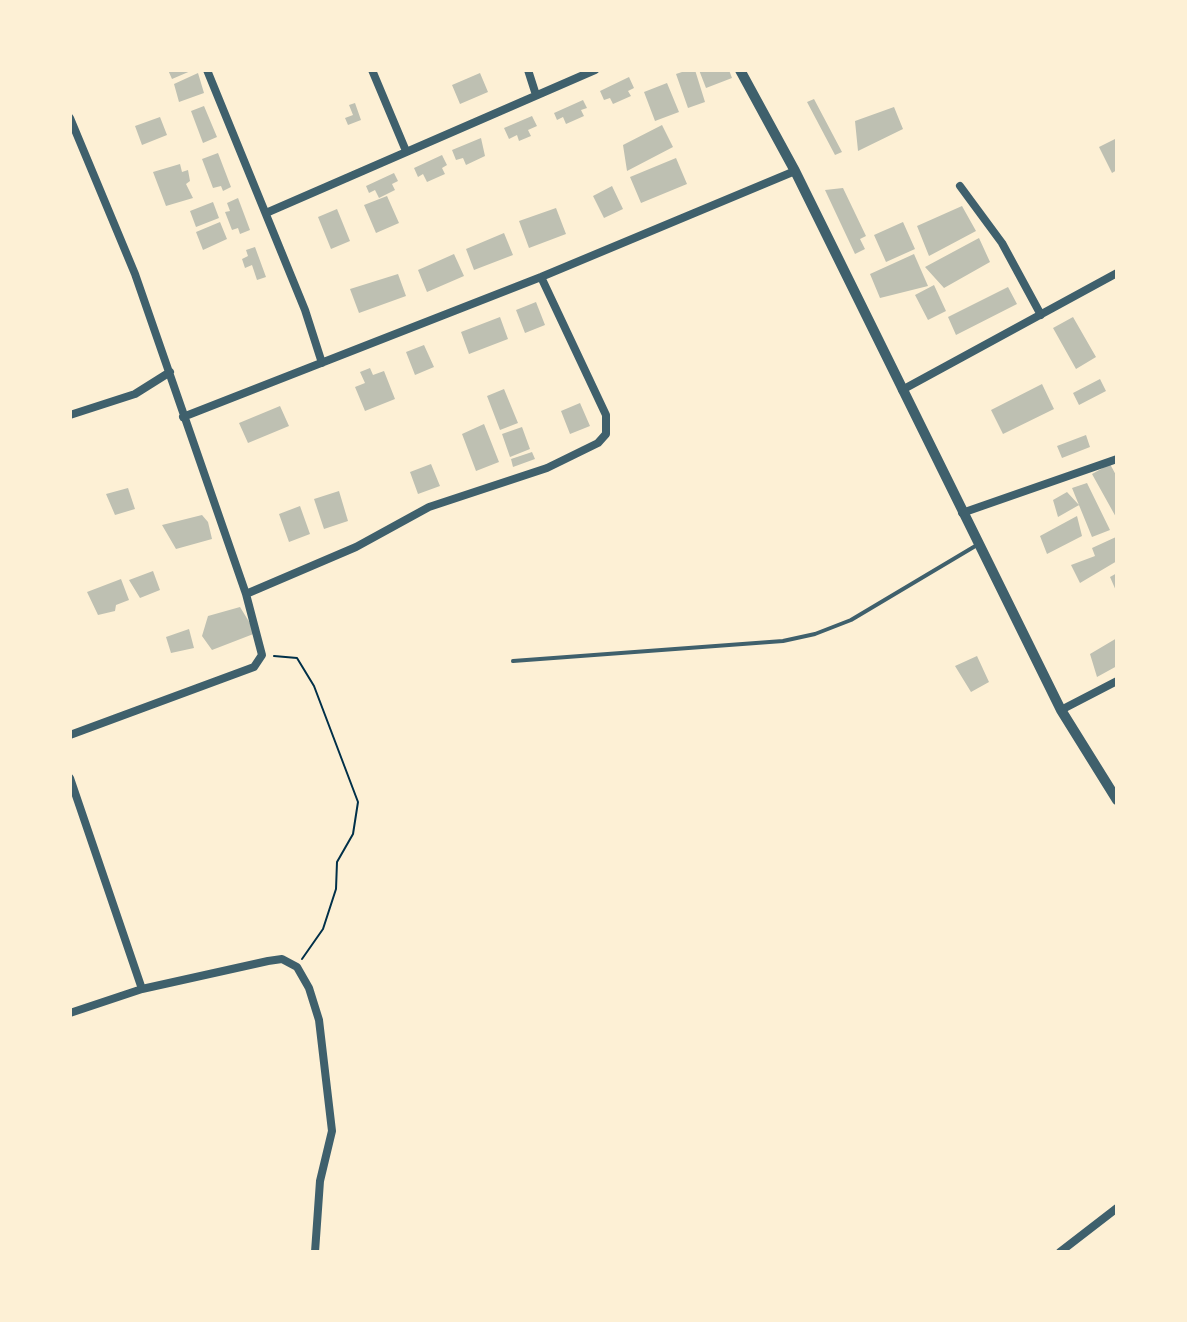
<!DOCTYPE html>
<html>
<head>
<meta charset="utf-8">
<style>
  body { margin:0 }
  #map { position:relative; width:1187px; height:1322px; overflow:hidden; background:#fdf0d5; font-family:"Roboto Serif",serif }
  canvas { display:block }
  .frame { position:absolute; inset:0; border:72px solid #fdf0d5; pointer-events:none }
</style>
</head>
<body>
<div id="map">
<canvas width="1187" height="1322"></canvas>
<div class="frame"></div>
</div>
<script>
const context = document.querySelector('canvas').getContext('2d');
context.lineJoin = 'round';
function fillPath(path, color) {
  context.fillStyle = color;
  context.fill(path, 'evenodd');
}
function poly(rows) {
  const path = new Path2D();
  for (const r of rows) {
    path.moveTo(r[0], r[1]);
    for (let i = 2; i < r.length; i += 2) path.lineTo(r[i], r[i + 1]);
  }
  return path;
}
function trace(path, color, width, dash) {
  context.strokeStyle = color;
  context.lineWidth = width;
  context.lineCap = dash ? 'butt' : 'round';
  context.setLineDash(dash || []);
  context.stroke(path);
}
fillPath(poly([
  [168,70,193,70,172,79],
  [688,70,695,70,705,102,688,108,676,74],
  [699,70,729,70,732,78,706,88],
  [198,73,204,93,179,102,174,84],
  [480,73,488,92,460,104,452,85],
  [629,77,634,88,628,91,631,96,613,104,610,98,604,100,600,91],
  [667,83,679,112,655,121,644,92],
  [814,99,842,152,835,155,807,102],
  [583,100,587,108,581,110,584,116,566,124,563,117,557,120,554,113],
  [355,103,361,120,348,125,345,118,353,115,349,105],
  [204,106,217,137,203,143,191,111],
  [894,107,903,129,858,151,855,121],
  [532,116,537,126,528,130,531,136,519,141,517,135,509,139,504,128],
  [160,117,167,135,142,145,135,126],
  [662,125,673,147,627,171,623,145],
  [481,138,485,156,466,165,463,158,456,160,452,150],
  [1117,138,1117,170,1112,173,1099,147],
  [218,153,231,187,223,191,221,186,213,188,202,159],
  [442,155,447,165,442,168,445,174,427,182,423,174,418,177,414,168],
  [676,158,687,184,641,203,630,177],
  [180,164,182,172,188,170,190,181,186,184,193,198,166,206,153,172],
  [394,173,398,181,392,184,395,190,379,198,375,190,369,193,366,186],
  [612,186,623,209,604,218,593,196],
  [843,188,866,236,860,239,865,249,855,254,825,190],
  [387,196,399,223,376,233,364,205],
  [238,198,250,230,240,234,238,228,232,230,225,212,230,211,227,203],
  [213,202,219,218,196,227,190,211],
  [962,206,976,231,929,256,917,226],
  [556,208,566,234,529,248,519,221],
  [337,209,350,241,331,249,318,217],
  [220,222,227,239,203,250,196,232],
  [903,222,915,249,886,262,874,235],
  [504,233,513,255,474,270,466,249],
  [979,238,990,262,944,288,925,267],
  [255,247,266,277,257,280,252,265,245,268,242,259,248,256,246,250],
  [454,254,464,276,427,292,418,270],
  [914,254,928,286,880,298,870,274],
  [398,274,406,296,359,313,350,289],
  [934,285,946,311,928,320,915,295],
  [1008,287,1017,304,956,335,948,317],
  [536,302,545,325,525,333,516,310],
  [500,317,508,339,469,354,461,332],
  [1073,317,1096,357,1076,369,1053,328],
  [424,345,434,367,415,375,406,352],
  [370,368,373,375,384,371,395,399,365,411,355,387,365,383,360,372],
  [1100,379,1106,391,1079,405,1073,393],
  [1042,384,1054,409,1003,434,991,410],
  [504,389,518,423,500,430,487,396],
  [580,403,590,426,570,434,561,411],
  [280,406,289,426,248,443,239,423],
  [484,424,499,462,476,471,462,434],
  [522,427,530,449,510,457,502,434],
  [1086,435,1090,447,1062,458,1057,446],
  [532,452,535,459,513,467,511,459],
  [431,464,440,486,418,494,410,472],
  [1110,464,1117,477,1117,519,1092,474],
  [1087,483,1110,530,1092,537,1072,488],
  [128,488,135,509,115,515,106,494],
  [339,491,348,521,324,529,314,499],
  [1067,492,1079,505,1058,517,1053,500],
  [300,506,310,534,289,542,279,514],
  [202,515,208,522,212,539,176,549,162,525],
  [1077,516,1082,536,1047,554,1040,536],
  [1116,537,1117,561,1080,583,1071,565,1095,556,1092,548],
  [153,571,160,590,140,598,129,580],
  [1117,573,1117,593,1110,577],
  [121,579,129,600,116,605,115,611,98,615,87,592],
  [240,607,256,633,212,650,202,636,208,616],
  [189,629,194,648,171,653,166,637],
  [1117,638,1117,666,1097,677,1090,654],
  [977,656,989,682,971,692,955,666]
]), '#bec0b2');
trace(poly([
  [274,656,297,658,314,686,358,802,353,834,337,862,336,889,323,929,302,959]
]), '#003049', 2);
trace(poly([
  [513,661,783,641,815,634,851,620,977,545]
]), '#3f606c', 4);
trace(poly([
  [207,70,305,310,322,363],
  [372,70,406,151],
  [528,70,536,95],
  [70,118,135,274,246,594,262,655,254,667,70,735],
  [960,186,1002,243,1041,315],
  [266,213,595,70],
  [902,390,1117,273],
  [70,415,135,394,170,372],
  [183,417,541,277,795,171],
  [962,513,1117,459],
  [246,594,356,547,429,507,547,468,598,443,606,434,606,415,541,277],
  [1061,710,1117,681],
  [70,778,142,989],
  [70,1013,142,989,268,961,282,959,297,967,309,988,319,1020,332,1131,320,1181,315,1252],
  [1060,1252,1117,1208]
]), '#3f606c', 8);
trace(poly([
  [740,70,795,171,1061,710,1117,800]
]), '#3f606c', 10);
</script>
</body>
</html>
